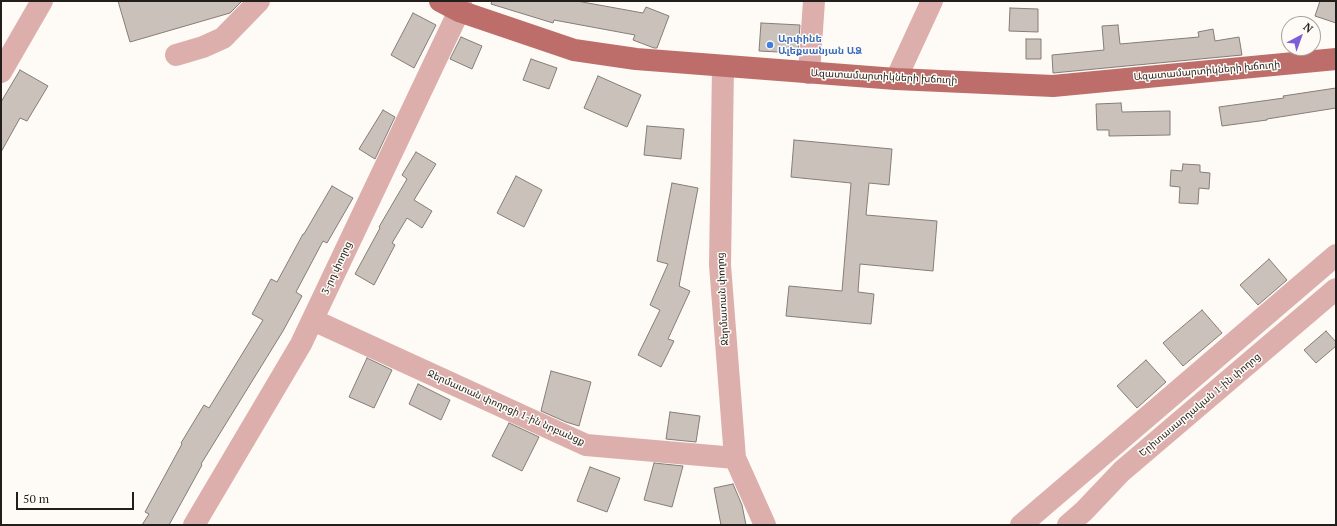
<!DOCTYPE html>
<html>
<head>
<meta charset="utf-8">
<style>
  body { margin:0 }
  #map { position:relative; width:1337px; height:526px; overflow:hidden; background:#fefaf5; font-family:"PT Serif",serif }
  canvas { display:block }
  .frame { position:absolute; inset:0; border:2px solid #211e1c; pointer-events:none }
  .north { position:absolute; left:1281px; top:16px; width:40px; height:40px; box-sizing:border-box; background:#fefaf5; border:1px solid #a6a29e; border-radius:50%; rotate:41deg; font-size:11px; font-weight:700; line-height:16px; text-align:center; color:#211e1c }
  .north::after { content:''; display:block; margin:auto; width:14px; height:18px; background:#7c5cd7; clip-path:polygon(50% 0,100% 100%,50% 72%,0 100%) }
  .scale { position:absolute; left:16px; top:492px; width:118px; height:18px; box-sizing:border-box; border:2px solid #211e1c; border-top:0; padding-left:5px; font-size:12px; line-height:14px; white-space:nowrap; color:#211e1c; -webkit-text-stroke:3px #fefaf5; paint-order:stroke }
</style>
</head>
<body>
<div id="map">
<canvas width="1337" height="526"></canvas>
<div class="frame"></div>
<div class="north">N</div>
<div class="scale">50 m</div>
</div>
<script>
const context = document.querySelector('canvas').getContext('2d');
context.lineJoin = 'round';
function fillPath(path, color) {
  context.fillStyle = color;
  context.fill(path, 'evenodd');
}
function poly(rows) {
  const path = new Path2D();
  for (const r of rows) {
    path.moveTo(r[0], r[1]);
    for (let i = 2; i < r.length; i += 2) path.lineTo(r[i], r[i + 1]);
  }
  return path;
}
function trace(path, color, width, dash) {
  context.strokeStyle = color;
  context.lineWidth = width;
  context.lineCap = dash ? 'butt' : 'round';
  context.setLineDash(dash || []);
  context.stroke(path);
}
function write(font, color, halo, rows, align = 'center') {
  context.font = font + ' "PT Serif","Noto Sans Armenian",serif';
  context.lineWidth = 3;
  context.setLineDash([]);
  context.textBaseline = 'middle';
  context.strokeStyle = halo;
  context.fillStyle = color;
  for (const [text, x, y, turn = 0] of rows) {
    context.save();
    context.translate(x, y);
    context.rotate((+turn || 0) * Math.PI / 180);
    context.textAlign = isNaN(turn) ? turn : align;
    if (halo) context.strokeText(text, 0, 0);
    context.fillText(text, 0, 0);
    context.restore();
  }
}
const building = poly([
  [118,1,242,1,230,13,130,42,118,1],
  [492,1,577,1,643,13,646,7,669,16,657,48,654,48,633,40,635,35,554,20,553,23,491,4,492,1],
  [1320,1,1336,1,1336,23,1315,16,1320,1],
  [1010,8,1038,9,1038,32,1009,31,1010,8],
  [413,13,436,25,414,68,391,55,413,13],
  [761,23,800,25,798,53,759,51,761,23],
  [1118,25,1120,44,1199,37,1198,32,1213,29,1215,41,1239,37,1242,55,1053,73,1052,55,1104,50,1102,26,1118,25],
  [461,37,482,46,472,69,450,59,461,37],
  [1026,39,1041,39,1041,59,1026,59,1026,39],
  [531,59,557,68,549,89,523,80,531,59],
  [20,70,48,86,27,121,20,118,1,152,1,102,20,70],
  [598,76,641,95,627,127,584,108,598,76],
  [1336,88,1336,108,1267,119,1267,120,1222,126,1219,107,1284,98,1283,96,1336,88],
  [1121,103,1122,112,1170,111,1170,135,1109,136,1109,130,1097,130,1096,104,1121,103],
  [383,110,395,117,375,159,359,149,383,110],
  [647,126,684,129,681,159,644,155,647,126],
  [794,140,892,149,889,185,869,183,866,215,937,221,933,271,860,264,858,292,874,294,871,324,786,316,789,286,842,291,851,183,791,177,794,140],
  [416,152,436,164,414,200,432,211,422,228,407,218,392,243,395,245,374,285,355,274,380,228,379,227,407,179,402,175,416,152],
  [1183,164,1200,165,1200,172,1210,173,1209,189,1199,188,1198,204,1179,203,1180,187,1170,186,1171,170,1182,171,1183,164],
  [516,176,542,190,524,227,497,213,516,176],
  [672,183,698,188,679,286,690,291,668,339,674,341,661,367,638,355,660,310,650,305,668,264,657,261,672,183],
  [332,186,353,198,327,243,323,241,296,292,302,296,283,331,201,464,202,465,169,525,142,525,149,514,145,512,182,444,181,443,204,405,209,408,263,320,252,314,271,279,277,282,303,234,304,234,332,186],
  [1269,259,1287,280,1258,305,1240,285,1269,259],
  [1202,310,1222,333,1183,366,1163,343,1202,310],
  [1326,331,1336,342,1336,346,1316,363,1304,350,1326,331],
  [367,358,392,370,374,408,349,397,367,358],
  [1146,360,1166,382,1137,408,1117,386,1146,360],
  [551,371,591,382,579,426,566,422,541,411,551,371],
  [418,384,450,400,441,420,409,404,418,384],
  [670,412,700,416,696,442,666,439,670,412],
  [509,423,539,437,522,471,492,456,509,423],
  [654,463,683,466,672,507,644,500,654,463],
  [590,467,620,478,607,512,577,501,590,467],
  [733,484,742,505,746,525,721,525,714,488,733,484]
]);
fillPath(building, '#c9c1ba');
trace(building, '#857d77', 1);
trace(poly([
  [176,55,203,47,223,38,259,1],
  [723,67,720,265,735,458,765,525],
  [1,72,42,1],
  [809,73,814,1],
  [896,79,932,1],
  [313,320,586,445,735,458],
  [194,525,301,344,459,11,461,1],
  [1021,525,1336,255],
  [1068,525,1084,511,1122,471,1336,289]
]), '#ddafac', 22);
trace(poly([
  [440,1,459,11,574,50,636,59,896,79,1053,86,1336,59]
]), '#be6e6a', 22);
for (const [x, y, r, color] of [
  [770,45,4,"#3f7fe0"]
]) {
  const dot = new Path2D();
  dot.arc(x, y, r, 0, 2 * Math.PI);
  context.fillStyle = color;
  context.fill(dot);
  trace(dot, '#fefaf5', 1.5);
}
write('bold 10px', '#366cbe', '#fefaf5', [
  ["Արփինե",778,39],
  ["Ալեքսանյան ԱՁ",778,51]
], 'left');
write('10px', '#211e1c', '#fefaf5', [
  ["Ազատամարտիկների խճուղի",1207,71,-5],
  ["Ազատամարտիկների խճուղի",884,77,3],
  ["3-րդ փողոց",337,268,-65],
  ["Ջերմատան փողոց",723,299,-93],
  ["Երիտասարդական 1-ին փողոց",1200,405,-40],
  ["Ջերմատան փողոցի 1-ին նրբանցք",506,408,24]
]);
</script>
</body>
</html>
